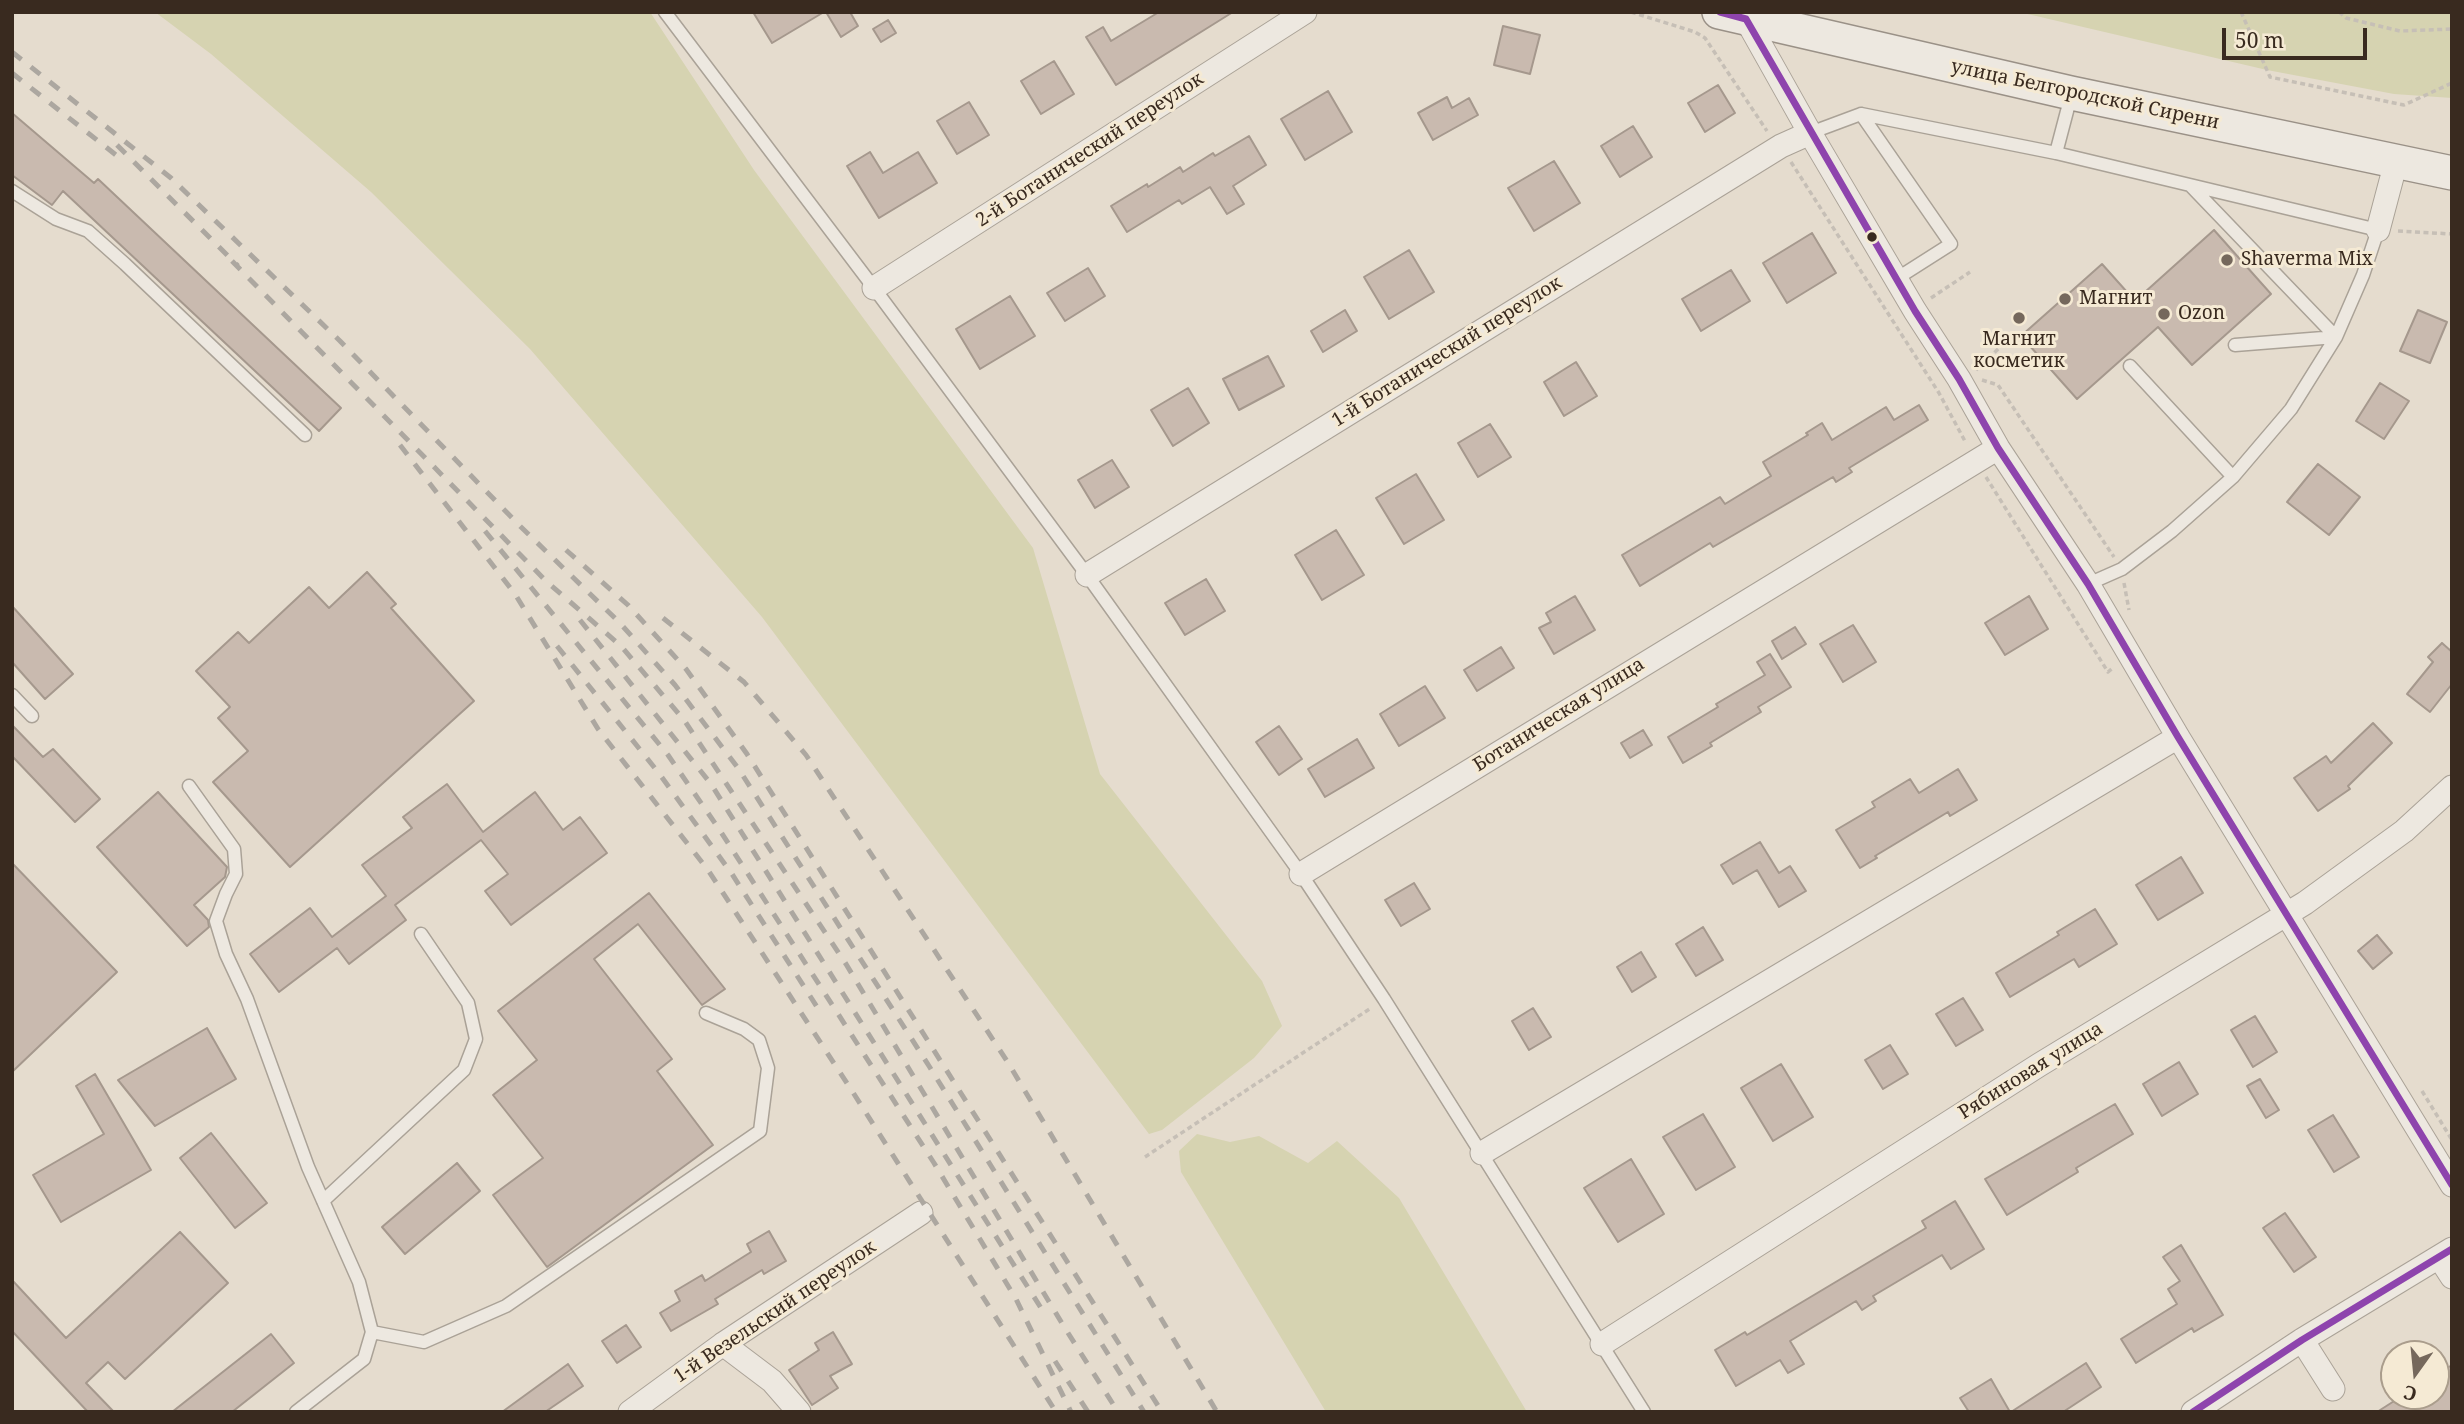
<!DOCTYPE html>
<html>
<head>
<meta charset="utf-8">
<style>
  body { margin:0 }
  #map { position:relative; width:2464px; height:1424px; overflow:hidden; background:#e5dcce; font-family:"Noto Serif",serif }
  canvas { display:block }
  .frame { position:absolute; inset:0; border:14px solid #392a1f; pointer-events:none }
  .north { position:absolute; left:2380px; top:1340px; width:70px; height:70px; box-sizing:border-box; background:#f5ead4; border:2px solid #aa9d8c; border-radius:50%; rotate:195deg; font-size:19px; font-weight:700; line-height:28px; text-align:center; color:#392a1f }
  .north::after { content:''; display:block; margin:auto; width:24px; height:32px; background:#75685c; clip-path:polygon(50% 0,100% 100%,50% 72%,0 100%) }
  .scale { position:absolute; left:2222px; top:28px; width:145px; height:32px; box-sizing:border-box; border:4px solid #392a1f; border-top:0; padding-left:9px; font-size:21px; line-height:24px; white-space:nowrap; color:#392a1f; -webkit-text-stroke:5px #f5ead4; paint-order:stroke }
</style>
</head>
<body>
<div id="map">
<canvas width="2464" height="1424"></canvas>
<div class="frame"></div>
<div class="north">С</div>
<div class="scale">50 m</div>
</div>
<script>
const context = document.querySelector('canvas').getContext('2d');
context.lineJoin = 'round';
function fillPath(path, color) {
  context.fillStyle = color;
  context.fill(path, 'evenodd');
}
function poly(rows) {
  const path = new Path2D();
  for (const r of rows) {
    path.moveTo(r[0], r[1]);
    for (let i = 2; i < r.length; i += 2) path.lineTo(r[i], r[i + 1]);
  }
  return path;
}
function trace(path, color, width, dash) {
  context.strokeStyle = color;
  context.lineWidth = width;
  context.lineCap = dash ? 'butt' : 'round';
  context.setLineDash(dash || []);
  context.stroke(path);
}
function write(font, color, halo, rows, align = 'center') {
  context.font = font + ' "Noto Serif",serif';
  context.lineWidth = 6;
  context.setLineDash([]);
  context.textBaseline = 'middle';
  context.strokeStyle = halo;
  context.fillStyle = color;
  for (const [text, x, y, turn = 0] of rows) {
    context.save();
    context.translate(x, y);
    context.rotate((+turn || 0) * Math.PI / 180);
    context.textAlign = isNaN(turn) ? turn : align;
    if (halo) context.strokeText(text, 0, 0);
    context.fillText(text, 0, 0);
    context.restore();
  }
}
fillPath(poly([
  [155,12,650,12,754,170,1033,548,1100,774,1262,981,1282,1026,1254,1058,1162,1130,1149,1134,762,617,530,349,371,192,211,54],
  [2019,12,2452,12,2452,98,2394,94,2267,70],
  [1197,1134,1230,1142,1259,1136,1308,1163,1337,1141,1399,1198,1527,1412,1326,1412,1181,1172,1179,1151]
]), '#d6d3b1');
const building = poly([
  [753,12,824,12,772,43,753,12],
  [826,12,850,12,858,26,841,37,826,12],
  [1159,12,1233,12,1116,85,1086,37,1103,27,1111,41,1159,12],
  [888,20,896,33,881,42,873,29,888,20],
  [1503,26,1540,35,1530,74,1494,65,1503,26],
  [1054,61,1074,94,1041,114,1021,81,1054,61],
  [1718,85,1735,113,1705,132,1688,103,1718,85],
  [1328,91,1352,132,1305,160,1281,119,1328,91],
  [1447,97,1452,108,1469,98,1478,115,1433,140,1418,113,1447,97],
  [969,102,989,135,957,154,937,121,969,102],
  [12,113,94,183,98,179,341,408,319,431,63,191,52,205,12,175,12,113],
  [1633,126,1652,157,1620,177,1601,146,1633,126],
  [1249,136,1266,165,1233,186,1244,204,1227,214,1210,187,1182,204,1179,200,1127,232,1111,206,1147,184,1148,187,1180,167,1183,172,1213,153,1215,156,1249,136],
  [870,152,883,173,918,152,937,183,879,218,847,166,870,152],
  [1554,161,1580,203,1534,231,1508,188,1554,161],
  [2214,230,2271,294,2192,365,2158,327,2077,399,2021,336,2102,264,2135,301,2214,230],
  [1812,233,1836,273,1787,303,1763,263,1812,233],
  [1409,250,1434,292,1389,319,1364,277,1409,250],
  [1088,268,1105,296,1065,321,1047,293,1088,268],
  [1731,270,1750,301,1701,331,1682,299,1731,270],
  [1010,296,1035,336,980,369,956,329,1010,296],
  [1345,310,1357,331,1323,352,1311,331,1345,310],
  [2418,310,2447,322,2430,363,2400,351,2418,310],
  [1268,356,1284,386,1239,410,1223,379,1268,356],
  [1576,362,1597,396,1564,416,1544,382,1576,362],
  [2380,383,2409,401,2384,439,2356,421,2380,383],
  [1188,388,1209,423,1173,446,1151,410,1188,388],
  [1919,405,1928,420,1849,468,1852,472,1836,482,1833,477,1713,547,1710,543,1640,586,1622,555,1720,497,1725,504,1771,476,1763,462,1808,435,1806,433,1822,423,1832,440,1886,407,1894,420,1919,405],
  [1490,424,1511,457,1478,477,1458,443,1490,424],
  [1112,460,1129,487,1095,508,1078,480,1112,460],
  [2318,464,2360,497,2329,535,2287,502,2318,464],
  [1416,474,1444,520,1404,544,1376,498,1416,474],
  [1336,530,1364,575,1322,600,1295,555,1336,530],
  [367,572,396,604,391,608,474,701,290,867,213,782,248,751,218,718,230,707,196,671,238,632,249,643,309,587,329,608,367,572],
  [1206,579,1225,611,1185,635,1165,603,1206,579],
  [1575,596,1595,630,1554,654,1539,628,1551,622,1546,613,1575,596],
  [2029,596,2048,629,2005,655,1985,623,2029,596],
  [12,606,73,674,45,699,12,662,12,606],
  [1853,625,1876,662,1843,682,1820,644,1853,625],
  [1795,627,1806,644,1782,659,1772,641,1795,627],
  [2442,643,2452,652,2452,684,2430,712,2407,694,2433,662,2428,657,2442,643],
  [1501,647,1514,668,1477,691,1464,670,1501,647],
  [1770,654,1791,687,1758,707,1761,712,1710,743,1712,746,1683,763,1668,737,1718,707,1716,704,1765,675,1757,662,1770,654],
  [1425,686,1445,718,1399,746,1380,714,1425,686],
  [2373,723,2392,743,2348,786,2350,789,2318,811,2294,778,2326,756,2331,763,2373,723],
  [12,725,43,757,53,749,100,799,75,822,12,756,12,725],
  [1279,726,1302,759,1279,775,1256,742,1279,726],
  [1643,730,1652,745,1630,758,1621,743,1643,730],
  [1357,739,1374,768,1325,797,1308,769,1357,739],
  [1958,769,1977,800,1950,816,1948,812,1875,856,1877,858,1860,868,1836,830,1875,807,1872,802,1910,779,1919,793,1958,769],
  [447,784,483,832,535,792,563,830,580,817,607,853,511,925,485,891,508,874,481,840,395,905,406,920,349,964,337,948,279,992,250,954,310,908,332,937,386,896,362,865,412,828,403,817,447,784],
  [158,792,227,867,225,877,194,905,208,920,209,927,187,946,97,847,158,792],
  [1760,842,1779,873,1790,866,1806,891,1779,907,1757,870,1733,884,1721,865,1760,842],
  [2181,857,2203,893,2158,920,2136,885,2181,857],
  [12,863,117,972,12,1072,12,863],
  [1414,883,1430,909,1401,926,1385,900,1414,883],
  [649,893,725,989,702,1005,638,924,594,959,672,1059,657,1071,713,1145,547,1267,493,1195,543,1158,493,1095,537,1060,498,1011,649,893],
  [2095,909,2117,944,2079,967,2074,959,2010,997,1996,973,2059,935,2057,932,2095,909],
  [1703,927,1723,960,1696,976,1676,944,1703,927],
  [2377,935,2392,953,2373,969,2358,951,2377,935],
  [1641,952,1656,977,1632,992,1617,967,1641,952],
  [1963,998,1983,1030,1956,1046,1936,1014,1963,998],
  [1533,1008,1551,1037,1529,1050,1512,1021,1533,1008],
  [2255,1016,2277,1052,2253,1067,2231,1030,2255,1016],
  [207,1028,236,1079,155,1126,118,1080,207,1028],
  [1890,1045,1908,1074,1883,1089,1865,1060,1890,1045],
  [2179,1062,2198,1094,2162,1116,2143,1084,2179,1062],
  [1781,1064,1813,1117,1773,1141,1741,1088,1781,1064],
  [95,1074,151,1170,61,1222,33,1175,104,1134,76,1086,95,1074],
  [2260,1079,2279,1110,2266,1118,2247,1086,2260,1079],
  [2115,1104,2133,1134,2076,1168,2078,1172,2007,1215,1985,1179,2115,1104],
  [1703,1114,1735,1167,1696,1190,1663,1137,1703,1114],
  [2333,1115,2359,1157,2334,1172,2308,1130,2333,1115],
  [211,1133,267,1203,235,1228,180,1158,211,1133],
  [1631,1159,1664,1214,1618,1242,1584,1188,1631,1159],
  [457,1163,480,1191,405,1254,382,1227,457,1163],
  [1955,1201,1984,1249,1951,1269,1942,1255,1873,1296,1876,1301,1862,1310,1856,1301,1790,1341,1804,1364,1788,1373,1780,1360,1736,1386,1715,1350,1745,1332,1747,1335,1926,1228,1922,1221,1955,1201],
  [2285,1213,2316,1257,2294,1272,2263,1228,2285,1213],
  [769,1231,786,1261,764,1274,762,1270,715,1299,718,1304,671,1331,660,1313,680,1301,675,1291,702,1275,705,1281,751,1252,747,1244,769,1231],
  [180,1232,228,1283,125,1379,108,1362,86,1383,114,1412,88,1412,12,1331,12,1280,66,1338,180,1232],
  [2181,1245,2223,1315,2194,1332,2192,1328,2136,1363,2121,1339,2177,1304,2168,1289,2180,1281,2163,1257,2181,1245],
  [626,1325,641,1347,617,1363,602,1341,626,1325],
  [833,1332,852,1364,830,1376,838,1388,812,1405,789,1370,819,1350,815,1343,833,1332],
  [271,1334,294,1363,232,1412,172,1412,271,1334],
  [2086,1363,2101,1387,2063,1412,2011,1412,2086,1363],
  [568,1364,583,1386,545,1412,502,1412,568,1364],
  [2452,1365,2452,1412,2377,1412,2402,1396,2436,1396,2436,1375,2452,1365],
  [1991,1379,2010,1412,1969,1412,1960,1398,1991,1379]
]);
fillPath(building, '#c9baaf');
trace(building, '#a5988d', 2);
const lane = poly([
  [665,12,874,288,1087,575,1301,874,1384,999,1644,1412],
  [1861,114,1951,244,1896,279],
  [1810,133,1861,114,2056,153,2378,230,2363,275,2336,337,2291,409,2233,477,2172,531,2122,569,2088,584],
  [2056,153,2071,96],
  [2191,186,2336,337],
  [12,191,56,219,88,231,125,264,305,435],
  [2235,345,2336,337],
  [2130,366,2233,477],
  [12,695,32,716],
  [189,786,234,849,236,874,226,894,216,921,226,954,247,999,308,1167,359,1282,372,1332,364,1359,296,1412],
  [323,1201,464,1070,476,1039,468,1003,421,934],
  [372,1332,424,1342,506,1306,760,1131,768,1068,759,1040,744,1029,706,1013]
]);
const street = poly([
  [1746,19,1810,133,1915,311,1959,379,1998,448,2088,584,2178,737,2452,1185],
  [2378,230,2396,162],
  [874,288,1305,12],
  [1087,575,1781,146,1810,133],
  [1301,874,1998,448],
  [1482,1153,2178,737],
  [2439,1257,2452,1277],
  [2302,1340,2333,1389],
  [723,1344,772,1381,799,1412],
  [1602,1344,2039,1065,2305,903,2404,831,2452,787],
  [630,1412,723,1344,921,1213],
  [2193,1412,2302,1340,2452,1249]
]);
const secondary = poly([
  [1719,12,2071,93,2452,173]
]);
trace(lane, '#aaa297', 15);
trace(street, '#aaa297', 25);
trace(secondary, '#9a9187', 36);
trace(poly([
  [1631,12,1695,32,1705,38,1767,131],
  [2241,12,2270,77,2404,105,2452,83],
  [2339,12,2346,18,2400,31,2452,29],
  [1791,162,1939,393,1966,443],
  [2398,231,2452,234],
  [1931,298,1970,272],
  [1976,370,2016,332],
  [1982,380,1998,385,2114,557],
  [1986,477,2108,672,2114,667],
  [2124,583,2129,610],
  [2422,1091,2452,1140],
  [1145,1157,1371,1008]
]), '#c6bfb6', 3.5, [5, 3.5]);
trace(lane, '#ede8e0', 12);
trace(street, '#ede8e0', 23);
trace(secondary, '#ede8e0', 33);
trace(poly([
  [12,52,171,178,340,341,521,527,619,622,675,685,738,768,929,1066,1144,1412],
  [12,73,121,159],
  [117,145,238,266],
  [232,261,546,581,621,646,684,720,846,964,1063,1325,1118,1412],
  [400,445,515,594,598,729,708,870,854,1094,1056,1412],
  [485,531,668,755,719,829,934,1163,1016,1299,1071,1412],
  [566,550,628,605,686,669,747,754,1162,1412],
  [663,618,744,682,806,755,1007,1061,1217,1412],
  [580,620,711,784,1041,1308],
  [557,646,658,772,732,874,819,1010],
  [1055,1361,1088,1412]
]), '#aca7a0', 5, [12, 12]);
trace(poly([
  [1720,12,1746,19,1915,311,1959,379,1998,448,2088,584,2178,737,2452,1185],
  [2193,1412,2302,1340,2452,1249]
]), '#8e44ad', 7);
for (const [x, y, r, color] of [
  [1872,237,6,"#392a1f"],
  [2227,260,7,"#75685c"],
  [2065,299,7,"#75685c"],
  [2164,314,7,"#75685c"],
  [2019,318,7,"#75685c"]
]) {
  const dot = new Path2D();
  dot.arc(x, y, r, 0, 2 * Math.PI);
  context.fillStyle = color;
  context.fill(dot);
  trace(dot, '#f5ead4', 2.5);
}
write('19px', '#392a1f', '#f5ead4', [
  ["улица Белгородской Сирени",2085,95,12],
  ["2-й Ботанический переулок",1090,150,-33],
  ["1-й Ботанический переулок",1447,352,-32],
  ["Ботаническая улица",1559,715,-32],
  ["Рябиновая улица",2031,1071,-32],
  ["1-й Везельский переулок",775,1312,-34]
]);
write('19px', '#392a1f', '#f5ead4', [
  ["Shaverma Mix",2241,260],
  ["Магнит",2079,299],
  ["Ozon",2178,314],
  ["Магнит",2019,340,"center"],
  ["косметик",2019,362,"center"]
], 'left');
</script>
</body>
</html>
